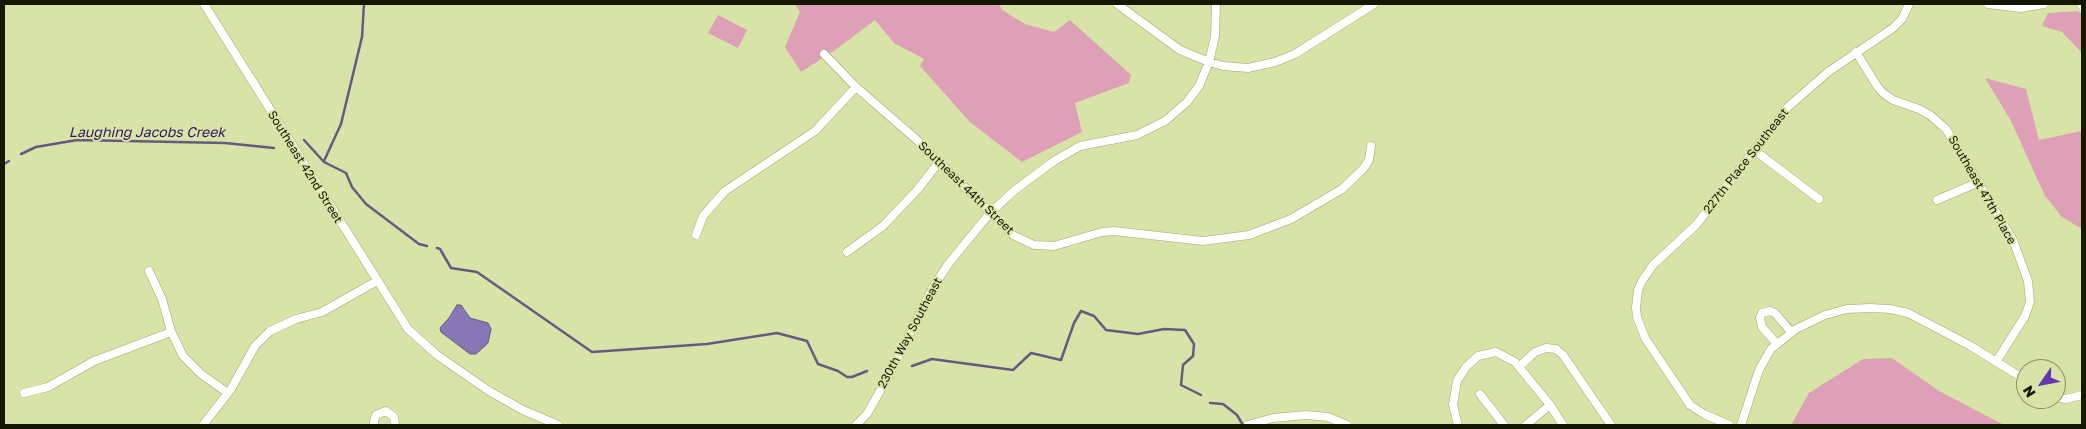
<!DOCTYPE html>
<html>
<head>
<meta charset="utf-8">
<style>
  body { margin:0 }
  #map { position:relative; width:2086px; height:429px; overflow:hidden; background:#d8e3a7; font-family:"Golos Text",sans-serif }
  canvas { display:block }
  .frame { position:absolute; inset:0; border:5px solid #141802; pointer-events:none }
  .north { position:absolute; left:2016px; top:359px; width:50px; height:50px; box-sizing:border-box; background:#d8e3a7; border:1px solid #8a9265; border-radius:50%; rotate:237deg; font-size:14px; font-weight:700; line-height:20px; text-align:center; color:#141802 }
  .north::after { content:''; display:block; margin:auto; width:18px; height:22px; background:#6536ad; clip-path:polygon(50% 0,100% 100%,50% 72%,0 100%) }
</style>
</head>
<body>
<div id="map">
<canvas width="2086" height="429"></canvas>
<div class="frame"></div>
<div class="north">N</div>
</div>
<script>
const context = document.querySelector('canvas').getContext('2d');
context.lineJoin = 'round';
function fillPath(path, color) {
  context.fillStyle = color;
  context.fill(path, 'evenodd');
}
function poly(rows) {
  const path = new Path2D();
  for (const r of rows) {
    path.moveTo(r[0], r[1]);
    for (let i = 2; i < r.length; i += 2) path.lineTo(r[i], r[i + 1]);
  }
  return path;
}
function trace(path, color, width, dash) {
  context.strokeStyle = color;
  context.lineWidth = width;
  context.lineCap = dash ? 'butt' : 'round';
  context.setLineDash(dash || []);
  context.stroke(path);
}
function write(font, color, halo, rows, align = 'center') {
  context.font = font + ' "Golos Text",sans-serif';
  context.lineWidth = 4;
  context.setLineDash([]);
  context.textBaseline = 'middle';
  context.strokeStyle = halo;
  context.fillStyle = color;
  for (const [text, x, y, turn = 0] of rows) {
    context.save();
    context.translate(x, y);
    context.rotate((+turn || 0) * Math.PI / 180);
    context.textAlign = isNaN(turn) ? turn : align;
    if (halo) context.strokeText(text, 0, 0);
    context.fillText(text, 0, 0);
    context.restore();
  }
}
fillPath(poly([
  [795,4,999,4,1002,10,1025,24,1054,32,1070,20,1131,75,1129,83,1075,103,1082,132,1022,162,970,122,920,66,924,59,894,43,875,20,835,50,801,72,785,47,800,12],
  [2078,11,2082,14,2082,53,2062,32,2042,26,2048,13],
  [718,15,747,30,738,48,708,33],
  [1985,78,2026,89,2039,140,2082,131,2082,229,2062,217,2045,196,2011,121],
  [1892,358,1939,391,2004,425,1791,425,1809,393,1863,359]
]), '#dea0b6');
const water = poly([
  [457,305,461,305,470,318,488,323,491,329,488,343,476,354,470,354,441,332,440,328,449,318,457,305]
]);
fillPath(water, '#8976b7');
trace(water, '#665a81', 1);
trace(poly([
  [304,140,324,162,346,173,352,187,366,204,419,244,427,246],
  [21,154,36,147,77,140,225,143,274,148],
  [324,161,341,124,362,37,364,4],
  [4,164,9,161],
  [437,248,440,249,451,268,477,272,592,352,707,344,777,333,807,341,818,364,838,371,847,377,852,377,867,371],
  [912,366,932,359,1013,370,1031,353,1061,360,1074,323,1081,311,1094,316,1106,330,1138,334,1164,329,1185,330,1194,344,1193,356,1183,365,1181,385,1201,395],
  [1210,403,1223,404,1237,415,1243,425]
]), '#665a81', 2.5);
const street = poly([
  [204,4,408,329,437,355,489,391,523,410,558,425],
  [1117,4,1180,50,1209,62,1215,36,1216,4],
  [1988,4,2021,8,2044,4],
  [2081,4,2082,6],
  [1856,52,1877,86,1883,93,1893,100,1919,109,1930,115,1946,129,2013,240,2028,281,2030,302,2025,316,1996,362],
  [824,54,856,87,917,140,1013,235,1034,245,1054,246,1102,232,1114,231,1203,241,1249,235,1291,219,1342,189,1363,169,1369,160,1371,146],
  [1754,150,1819,199],
  [1937,200,1979,182],
  [696,235,703,216,725,191,815,131,856,87],
  [847,252,883,226,918,189,939,162],
  [149,271,162,299,171,331,183,356,201,374,228,393],
  [1777,344,1762,327,1760,318,1762,313,1770,311,1775,313,1791,332],
  [1519,367,1535,352,1546,348,1556,349,1563,355,1611,425],
  [24,393,48,387,94,361,171,332],
  [1480,394,1504,425],
  [2056,397,2066,399,2082,395],
  [203,425,231,389,255,346,270,331,296,319,322,312,377,281],
  [374,425,374,421,376,415,386,411,394,417,395,425],
  [856,425,867,414,888,377,932,289,949,263,990,213,1015,190,1054,161,1080,146,1137,135,1165,121,1187,102,1199,86,1209,62,1223,66,1248,68,1275,62,1295,54,1374,4],
  [1248,425,1273,418,1306,415,1328,417,1347,425],
  [1458,425,1453,405,1457,381,1466,367,1478,356,1496,352,1515,362,1550,405,1563,425],
  [1526,425,1550,405],
  [1729,425,1704,414,1690,405,1645,338,1637,317,1636,307,1638,290,1642,281,1653,265,1696,225,1788,107,1828,72,1893,28,1902,19,1909,4],
  [1741,425,1759,370,1771,349,1796,329,1825,315,1847,309,1870,308,1890,309,1908,313,1969,345,2026,380]
]);
trace(street, '#9ea86e', 9);
trace(street, '#fff', 8);
write('12px', '#141802', '#d8e3a7', [
  ["227th Place Southeast",1746,161,-52],
  ["Southeast 42nd Street",305,167,58],
  ["Southeast 44th Street",966,188,44],
  ["Southeast 47th Place",1982,190,60],
  ["230th Way Southeast",910,333,-62]
]);
write('italic 14px', '#341261', '#d8e3a7', [
  ["Laughing Jacobs Creek",147,133]
]);
</script>
</body>
</html>
